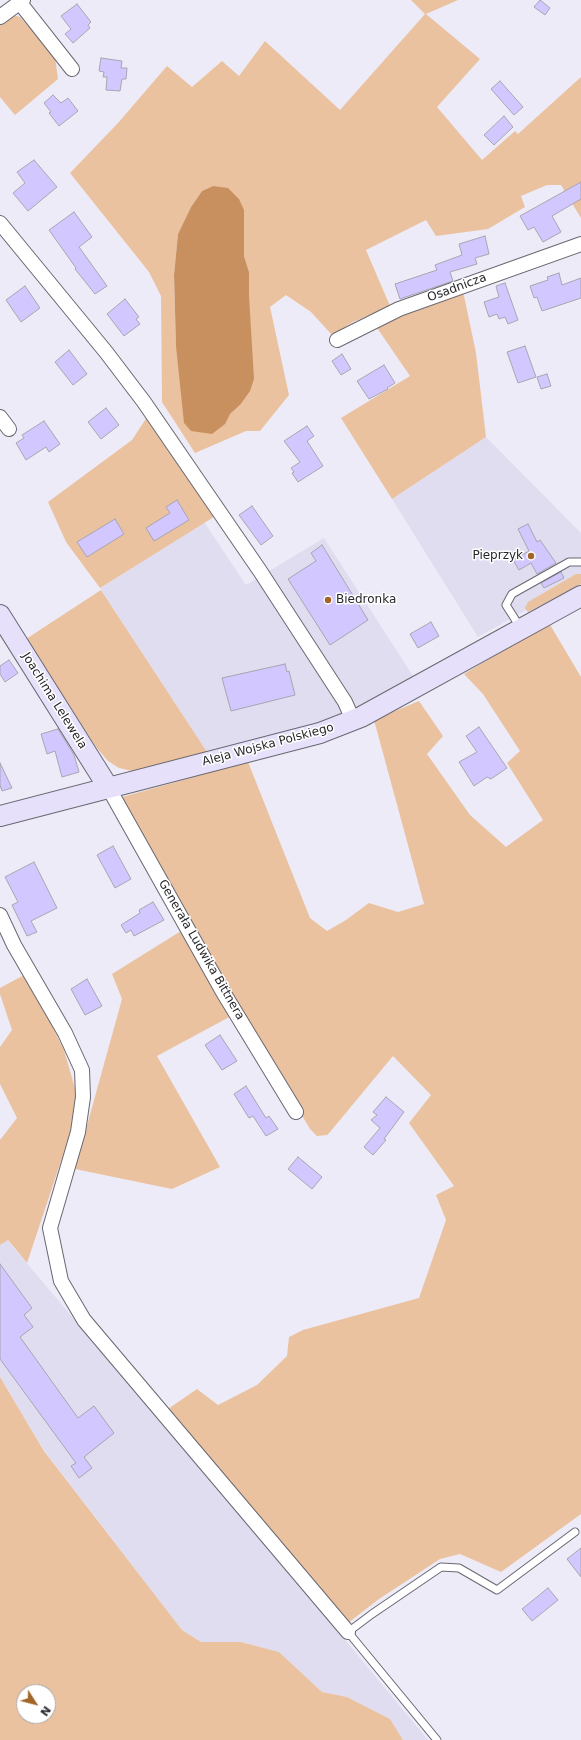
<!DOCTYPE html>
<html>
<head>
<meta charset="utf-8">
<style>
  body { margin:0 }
  #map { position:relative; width:581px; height:1740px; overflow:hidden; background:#edebf7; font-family:"DejaVu Sans",sans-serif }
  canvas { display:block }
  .north { position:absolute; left:16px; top:1684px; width:40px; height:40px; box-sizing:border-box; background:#fff; border:1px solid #a9a8aa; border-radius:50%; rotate:126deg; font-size:11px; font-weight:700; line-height:16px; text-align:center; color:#27262a }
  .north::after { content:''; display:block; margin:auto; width:14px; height:18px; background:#a16528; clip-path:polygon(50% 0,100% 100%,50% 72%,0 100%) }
</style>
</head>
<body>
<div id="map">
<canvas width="581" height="1740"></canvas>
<div class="north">N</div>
</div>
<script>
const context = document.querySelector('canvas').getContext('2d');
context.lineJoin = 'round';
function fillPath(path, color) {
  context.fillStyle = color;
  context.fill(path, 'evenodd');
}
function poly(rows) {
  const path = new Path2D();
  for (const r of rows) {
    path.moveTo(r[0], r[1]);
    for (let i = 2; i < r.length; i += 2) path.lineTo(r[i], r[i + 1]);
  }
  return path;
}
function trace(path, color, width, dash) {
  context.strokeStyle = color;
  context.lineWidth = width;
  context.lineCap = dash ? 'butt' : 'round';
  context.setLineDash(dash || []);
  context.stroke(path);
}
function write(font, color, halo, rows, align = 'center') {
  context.font = font + ' "DejaVu Sans",sans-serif';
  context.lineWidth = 3;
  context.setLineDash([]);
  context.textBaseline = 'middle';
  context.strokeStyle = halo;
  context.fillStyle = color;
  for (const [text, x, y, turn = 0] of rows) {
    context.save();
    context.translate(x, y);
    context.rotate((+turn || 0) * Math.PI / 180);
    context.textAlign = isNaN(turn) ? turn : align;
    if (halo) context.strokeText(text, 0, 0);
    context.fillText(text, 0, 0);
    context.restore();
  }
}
fillPath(poly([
  [486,437,581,533,581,580,478,637,392,499],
  [204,522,246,585,324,538,413,676,359,707,315,726,207,752,100,588],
  [7,1240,268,1547,428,1740,403,1740,390,1719,347,1697,322,1692,279,1652,241,1642,201,1642,182,1630,44,1450,0,1377,0,1245]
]), '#e0ddf0');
fillPath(poly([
  [411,0,458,0,426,14,480,59,437,107,482,160,515,131,518,134,581,77,581,218,561,185,547,185,521,196,525,207,488,229,436,236,426,220,366,250,390,306,353,322,332,335,311,312,286,295,270,307,289,395,260,431,246,431,195,453,162,402,161,296,149,272,70,173,118,123,167,66,192,87,222,61,239,76,265,41,340,110,425,14],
  [213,186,244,210,244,256,249,272,240,405,230,414,176,346,174,275,178,234,191,207,202,191],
  [13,15,20,17,55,57,58,79,15,115,0,97,0,22],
  [463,291,476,353,486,437,392,499,341,418,410,376,373,322],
  [149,414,217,515,100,588,66,542,48,502,132,440],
  [576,574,581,574,581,584,528,612,525,608,528,602],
  [101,590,207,752,132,771,119,768,108,761,96,747,26,639],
  [549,623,581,677,581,1514,501,1572,460,1554,440,1559,379,1599,348,1623,168,1409,197,1389,218,1405,257,1385,287,1356,289,1337,303,1330,419,1298,446,1220,436,1195,454,1186,409,1123,431,1095,393,1056,330,1132,327,1135,317,1136,310,1129,115,799,248,762,310,918,327,931,346,920,369,903,398,912,424,904,374,720,419,701,443,736,427,754,470,815,506,847,543,820,507,763,520,751,483,694,464,674],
  [181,931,233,1015,157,1056,220,1167,172,1189,75,1169,122,999,112,974],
  [26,974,64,1050,76,1092,70,1134,27,1263,8,1240,0,1245,0,1140,17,1118,0,1084,0,1047,12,1030,0,994,0,988],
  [0,1377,44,1451,182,1630,201,1642,241,1642,279,1652,322,1692,347,1697,390,1719,403,1740,0,1740],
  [24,1692,48,1692,48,1716,24,1716]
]), '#ebc29f');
fillPath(poly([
  [213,186,228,188,239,199,244,210,244,256,249,272,249,296,254,379,250,391,240,405,230,414,225,424,212,434,191,431,184,423,176,346,174,275,178,234,191,207,202,191]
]), '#c8905e');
const building = poly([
  [540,0,550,8,545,15,534,7,540,0],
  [77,4,91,22,88,25,90,28,73,43,65,34,71,29,61,16,77,4],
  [101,58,122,61,121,68,127,68,126,79,122,79,120,91,106,90,107,77,103,77,104,72,99,71,101,58],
  [500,81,523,107,514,115,491,89,500,81],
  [53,95,61,103,68,98,78,111,59,126,49,113,51,112,44,103,53,95],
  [504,116,513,127,494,145,484,135,504,116],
  [34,160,57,187,28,211,13,193,25,183,17,172,34,160],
  [581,182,581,199,552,216,561,232,543,242,534,227,528,230,520,216,581,182],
  [74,212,92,237,79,247,107,286,95,294,75,269,76,268,49,230,74,212],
  [485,236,489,254,475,258,477,264,450,272,453,281,400,299,395,284,437,270,435,265,462,255,459,244,485,236],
  [559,273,562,285,581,278,581,298,542,311,537,297,534,298,530,286,548,280,547,277,559,273],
  [505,283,518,320,508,324,505,317,499,319,497,314,489,317,484,302,499,297,496,286,505,283],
  [25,286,40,308,21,322,6,300,25,286],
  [125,299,139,317,136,319,140,324,124,336,107,314,125,299],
  [525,346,536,377,518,383,507,352,525,346],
  [69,350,87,374,73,385,55,362,69,350],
  [342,354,351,369,341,375,332,361,342,354],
  [384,365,395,383,387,388,388,389,369,399,357,381,384,365],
  [547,374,551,386,541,389,537,377,547,374],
  [106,408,119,425,101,439,88,422,106,408],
  [44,421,60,444,49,452,46,447,26,460,16,443,24,438,22,435,44,421],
  [307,426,314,436,307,441,323,466,298,482,292,473,294,472,291,468,300,462,284,441,307,426],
  [177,500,189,520,154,541,146,528,170,513,166,507,177,500],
  [252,506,273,536,261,545,239,515,252,506],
  [115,519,124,534,87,557,77,542,115,519],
  [528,524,537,542,540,540,556,563,537,574,531,563,519,570,513,560,529,551,518,529,528,524],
  [322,545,368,620,330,645,288,579,316,561,311,553,322,545],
  [561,572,564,578,544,588,541,583,561,572],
  [431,622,439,636,418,648,410,634,431,622],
  [9,660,18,673,5,682,0,674,0,666,9,660],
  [285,664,287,672,289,671,295,695,231,711,222,678,285,664],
  [479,727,507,768,491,779,487,777,474,786,459,762,477,752,466,736,479,727],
  [58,729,74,755,79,772,62,777,55,751,47,754,41,734,58,729],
  [0,763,12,788,2,791,0,785,0,763],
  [113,846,131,879,115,888,97,855,113,846],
  [34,862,57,908,31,921,37,932,27,936,12,905,18,902,5,877,34,862],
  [153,902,164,920,134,936,131,930,126,933,121,925,140,913,139,910,153,902],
  [87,979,102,1006,85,1015,71,989,87,979],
  [220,1035,237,1061,222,1070,205,1045,220,1035],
  [246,1086,266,1118,269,1116,278,1129,266,1136,253,1116,249,1118,234,1094,246,1086],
  [386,1097,404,1112,384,1139,386,1140,373,1155,364,1147,380,1128,371,1120,377,1115,373,1112,386,1097],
  [298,1157,322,1177,312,1189,288,1169,298,1157],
  [0,1264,32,1308,24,1315,33,1327,20,1337,78,1418,94,1406,114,1433,84,1457,92,1468,79,1478,71,1466,76,1463,0,1359,0,1264],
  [581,1548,581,1577,567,1559,581,1548],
  [548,1588,558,1600,532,1621,522,1609,548,1588]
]);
fillPath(building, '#d2c7fe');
trace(building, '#a7a6b0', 1);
const lane = poly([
  [520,627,506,605,512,594,569,562,581,562],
  [437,1740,348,1632,372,1614,441,1567,459,1568,497,1590,575,1532]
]);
const street = poly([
  [20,3,72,69],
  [0,17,23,0],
  [0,223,106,352,144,402,260,571,345,702,353,720],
  [337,340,399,309,581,244],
  [0,417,9,429],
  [108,787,223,992,296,1112],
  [0,915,14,945,65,1033,82,1070,83,1097,78,1132,50,1228,61,1281,84,1320,348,1632]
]);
const secondary = poly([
  [0,615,108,787],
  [0,816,320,733,361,717,581,596]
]);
trace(lane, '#696871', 9);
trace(street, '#696871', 16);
trace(secondary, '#696871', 22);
trace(lane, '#fff', 7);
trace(street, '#fff', 14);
trace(secondary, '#e6e0fb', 20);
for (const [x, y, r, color] of [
  [531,556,4,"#a16528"],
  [328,600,4,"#a16528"]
]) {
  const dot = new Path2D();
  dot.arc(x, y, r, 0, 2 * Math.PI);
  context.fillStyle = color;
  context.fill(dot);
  trace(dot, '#fff', 1.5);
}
write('12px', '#27262a', '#fff', [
  ["Osadnicza",457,288,-20],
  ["Joachima Lelewela",54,701,58],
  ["Aleja Wojska Polskiego",268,745,-15],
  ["Generała Ludwika Bittnera",201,950,60]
]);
write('12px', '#27262a', '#fff', [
  ["Pieprzyk",523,556],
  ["Biedronka",336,600,"left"]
], 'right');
</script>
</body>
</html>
